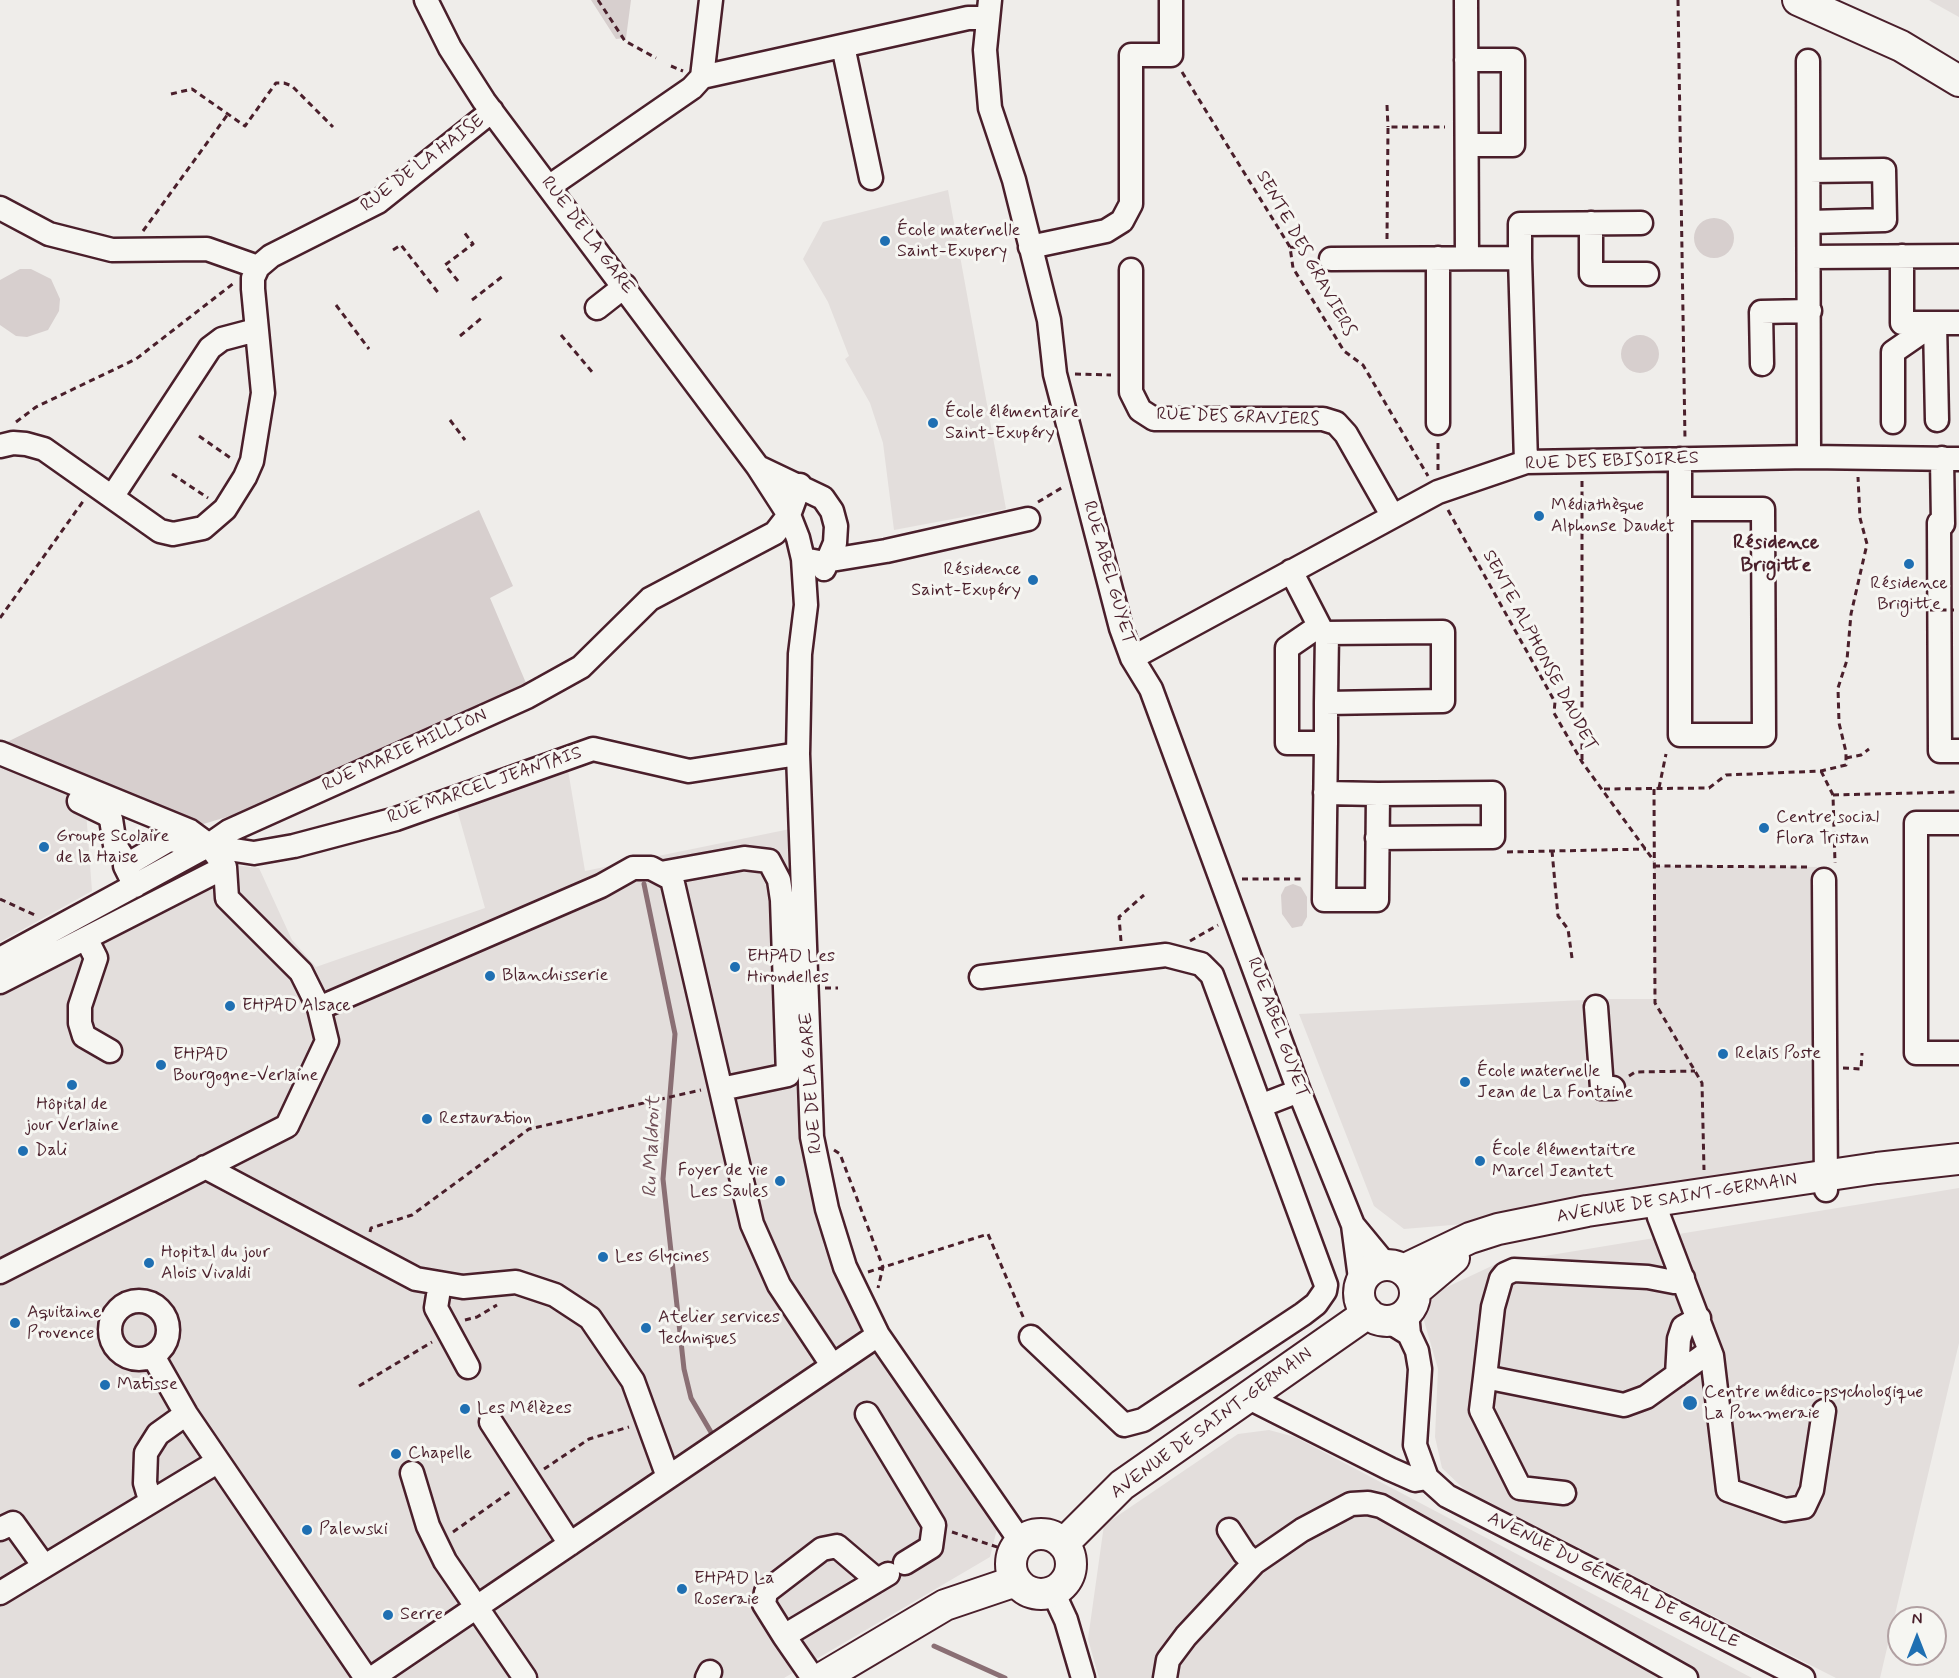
<!DOCTYPE html>
<html>
<head>
<meta charset="utf-8">
<style>
  body { margin:0 }
  #map { position:relative; width:1959px; height:1678px; overflow:hidden; background:#efedea; font-family:Mynerve,sans-serif }
  canvas { display:block }
  .north { position:absolute; left:1887px; top:1606px; width:60px; height:60px; box-sizing:border-box; background:#f6f6f2; border:2px solid #b1a0a2; border-radius:50%; rotate:0deg; font-size:16px; font-weight:700; line-height:24px; text-align:center; color:#4a1f2b }
  .north::after { content:''; display:block; margin:auto; width:21px; height:27px; background:#1f6fb2; clip-path:polygon(50% 0,100% 100%,50% 72%,0 100%) }
</style>
</head>
<body>
<div id="map">
<canvas width="1959" height="1678"></canvas>
<div class="north">N</div>
</div>
<script>
const context = document.querySelector('canvas').getContext('2d');
context.lineJoin = 'round';
function fillPath(path, color) {
  context.fillStyle = color;
  context.fill(path, 'evenodd');
}
function poly(rows) {
  const path = new Path2D();
  for (const r of rows) {
    if (r.length === 3) {
      path.moveTo(r[0] + r[2], r[1]);
      path.arc(r[0], r[1], r[2], 0, 2 * Math.PI);
      continue;
    }
    path.moveTo(r[0], r[1]);
    for (let i = 2; i < r.length; i += 2) path.lineTo(r[i], r[i + 1]);
  }
  return path;
}
function trace(path, color, width, dash) {
  context.strokeStyle = color;
  context.lineWidth = width;
  context.lineCap = dash ? 'butt' : 'round';
  context.setLineDash(dash || []);
  context.stroke(path);
}
function write(font, color, halo, rows, align = 'center') {
  context.font = font + ' Mynerve,sans-serif';
  context.lineWidth = 6;
  context.setLineDash([]);
  context.textBaseline = 'middle';
  context.strokeStyle = halo;
  context.fillStyle = color;
  for (const [text, x, y, turn = 0] of rows) {
    context.save();
    context.translate(x, y);
    context.rotate((+turn || 0) * Math.PI / 180);
    context.textAlign = isNaN(turn) ? turn : align;
    if (halo) context.strokeText(text, 0, 0);
    context.fillText(text, 0, 0);
    context.restore();
  }
}
fillPath(poly([
  [1929,0,1959,0,1959,17,1932,2],
  [948,190,1006,509,894,530,883,443,870,403,845,359,849,356,828,302,803,259,823,222],
  [0,760,85,797,92,891,0,942],
  [568,770,585,871,790,829,805,1138,824,1248,882,1363,997,1529,990,1557,784,1678,0,1678,0,969,177,871,203,862,259,868,292,940,316,967,485,908,456,806],
  [1654,866,1824,867,1826,1168,1476,1223,1404,1229,1374,1206,1299,1014,1604,999,1654,999],
  [1959,1188,1959,1343,1880,1678,1836,1678,1466,1491,1442,1468,1435,1437,1438,1369,1420,1307,1445,1288,1496,1264],
  [1269,1430,1295,1437,1752,1678,1099,1678,1088,1639,1104,1525,1238,1434]
]), '#e3dedc');
fillPath(poly([
  [591,0,631,0,626,38,616,39],
  [1714,238,20],
  [20,269,31,269,51,279,60,299,59,311,48,330,27,337,16,336,0,325,0,280],
  [1640,354,19],
  [479,510,513,586,490,598,526,683,240,813,200,825,3,744],
  [1293,884,1301,887,1307,897,1307,917,1302,926,1292,928,1282,914,1281,895,1285,887]
]), '#d7cfce');
trace(poly([
  [644,884,675,1034,663,1179,684,1369,691,1398,715,1439],
  [934,1646,1005,1678]
]), '#8a6f74', 5);
const minor = poly([
  [426,0,450,48,484,101,758,467,789,515,798,538,803,559,806,605,800,654,798,754,812,1137,827,1209,845,1267,878,1335,1021,1542],
  [990,0,985,50,990,108,1014,180,1049,320,1055,374,1121,628,1132,658,1151,689,1299,1091,1353,1225,1361,1286],
  [1466,0,1467,258],
  [843,46,871,178],
  [1466,60,1513,60,1513,145,1467,145],
  [1808,61,1809,457],
  [702,77,711,0],
  [1809,171,1884,170,1885,220,1809,222],
  [550,186,692,88,702,77,968,18,987,18],
  [0,208,49,234,112,250,207,249,258,267],
  [1591,223,1591,274,1647,274],
  [1030,247,1106,231,1122,221,1131,204,1131,55,1171,55,1171,0],
  [1902,256,1902,323,1959,323],
  [1809,257,1959,256],
  [1438,258,1438,423],
  [1520,258,1520,224,1641,223],
  [1331,259,1520,258,1526,462],
  [1131,270,1131,392,1140,410,1154,419,1323,419,1336,423,1346,434,1392,515],
  [597,308,625,286],
  [1935,323,1937,420],
  [1762,364,1761,312,1810,311],
  [1893,422,1893,352,1935,323],
  [0,446,13,443,26,444,44,449,160,531,173,534,203,528,225,509,245,477,252,461,263,393,253,289,253,278,258,267,271,256,378,202,492,111],
  [1942,458,1943,524,1939,523,1940,751,1959,751],
  [758,467,823,498,832,511,836,526,835,543,824,569],
  [112,497,210,348,222,339,256,330],
  [1680,509,1763,509,1764,735,1680,735,1680,459],
  [803,559,819,562,886,551,1028,519],
  [1291,571,1323,633,1443,632,1443,701,1326,703,1327,633],
  [1319,626,1287,648,1287,743,1326,743,1326,703],
  [1132,658,1438,492,1526,462,1809,457,1959,459],
  [0,753,190,831,209,845,225,867,227,898,301,972,319,1008,327,1041,287,1126,0,1272],
  [1325,793,1378,794,1377,900,1324,900,1326,743],
  [79,801,106,814,111,819,115,845,127,864],
  [1959,823,1916,823,1916,1053,1959,1053],
  [1377,838,1493,837,1493,793,1378,794],
  [661,873,744,858,769,861,779,880,782,900,788,1075,721,1089],
  [1824,880,1826,1190],
  [135,886,125,866,169,840,254,853,294,846,396,819,593,749,689,771,798,754],
  [86,938,96,958,80,1006,80,1023,84,1036,110,1051],
  [0,959,209,845,229,831,527,697,581,667,650,599,775,533,789,515,800,485],
  [981,977,1166,955,1201,964,1212,975,1326,1285,1325,1291,1316,1304,1303,1314,1143,1420,1124,1425,1031,1337],
  [0,982,225,867],
  [1596,1007,1602,1088,1613,1088],
  [319,1008,601,886,633,868,651,868,672,879,752,1224,779,1285,832,1365],
  [1260,1106,1299,1091],
  [205,1167,416,1279,463,1287,516,1282,555,1295,590,1318,633,1381,668,1477],
  [1655,1201,1659,1217,1712,1356,1728,1490,1785,1510,1804,1507,1812,1490,1824,1411],
  [1353,1225,1386,1265],
  [1683,1278,1674,1282,1648,1277,1514,1270,1505,1274,1501,1279,1493,1307,1485,1377,1624,1405,1646,1397,1710,1351],
  [440,1283,436,1308,468,1367],
  [139,1330,29],
  [1407,1313,1409,1334,1417,1351,1420,1369,1415,1445,1427,1478,1447,1496,1803,1678],
  [1388,1321,1409,1334],
  [153,1356,186,1414,366,1678],
  [1677,1375,1679,1339,1683,1327,1699,1318],
  [1485,1377,1481,1410,1520,1488,1564,1493],
  [1247,1397,1390,1469,1415,1480,1427,1478],
  [867,1414,934,1525,931,1547,905,1563],
  [491,1422,570,1544],
  [412,1473,428,1526,445,1561,525,1678],
  [150,1500,145,1483,146,1453,158,1434,186,1414],
  [0,1529,13,1523,44,1566],
  [1229,1530,1244,1553,1254,1563],
  [1053,1592,1066,1620,1083,1678],
  [0,1593,217,1462],
  [784,1636,764,1604,766,1592,822,1549,837,1546,877,1580],
  [372,1678,878,1335],
  [707,1678,710,1672],
  [813,1678,784,1636,888,1574],
  [1165,1678,1168,1660,1186,1636,1254,1563,1302,1530,1351,1504,1368,1503,1381,1506,1686,1678]
]);
const major = poly([
  [1798,0,1901,46,1959,81],
  [1387,1293,28],
  [1403,1270,1470,1238,1498,1229,1587,1211,1877,1168,1959,1159],
  [1415,1291,1454,1258],
  [1041,1564,30],
  [1063,1544,1122,1485,1368,1313],
  [822,1678,945,1605,1016,1581]
]);
trace(minor, '#4a1f2b', 27);
trace(major, '#4a1f2b', 34);
trace(poly([
  [598,0,625,41,656,58],
  [1678,0,1685,440],
  [671,66,683,71],
  [1182,72,1290,247,1293,268,1344,351,1363,365,1428,476],
  [171,94,192,89,245,126,276,83,284,83,292,86,333,127],
  [1387,105,1388,127],
  [143,231,228,114],
  [1387,239,1388,127,1445,127],
  [1290,247,1314,249],
  [393,250,401,245,440,295],
  [458,281,445,265,473,244,464,232],
  [472,300,503,276],
  [336,305,369,349],
  [561,335,593,373],
  [460,336,484,316],
  [1075,374,1111,375],
  [450,420,465,440],
  [16,422,36,407,136,359,234,283],
  [199,436,232,459],
  [1438,443,1438,472],
  [172,474,208,498],
  [1582,481,1582,760],
  [1038,502,1063,487],
  [1448,510,1555,702,1554,713,1582,762,1654,861],
  [0,618,84,500],
  [1846,758,1861,755,1869,749],
  [1821,771,1833,795,1835,863],
  [1659,788,1666,754],
  [1604,789,1709,788,1726,775,1821,771,1846,765,1846,752,1839,723,1838,688,1847,660,1851,614,1867,544,1860,518,1858,477],
  [1654,789,1655,1003,1702,1083,1704,1170],
  [1833,795,1959,792],
  [1552,851,1558,916,1568,929,1572,958],
  [1507,852,1646,849],
  [1654,866,1809,867],
  [1242,879,1304,879],
  [0,899,37,916],
  [1121,941,1119,917,1144,895],
  [1190,941,1218,925],
  [825,988,838,988],
  [1843,1068,1861,1069,1862,1053],
  [1629,1076,1635,1072,1695,1071],
  [834,1150,840,1154,883,1267,878,1288],
  [370,1232,371,1228,412,1215,529,1129,701,1090],
  [868,1272,988,1234,1024,1319],
  [465,1320,477,1317,497,1305],
  [359,1386,432,1342],
  [544,1469,589,1439,629,1427],
  [453,1532,511,1491],
  [952,1532,1000,1548]
]), '#4a1f2b', 3, [6, 4.5]);
trace(minor, '#f6f6f2', 22);
trace(major, '#f6f6f2', 30);
trace(poly([
  [1930,610,1954,610]
]), '#4a1f2b', 3, [6, 4.5]);
for (const [x, y, r, color] of [
  [885,241,6,"#1f6fb2"],
  [933,423,6,"#1f6fb2"],
  [1539,516,6,"#1f6fb2"],
  [1909,564,6,"#1f6fb2"],
  [1033,580,6,"#1f6fb2"],
  [1764,828,6,"#1f6fb2"],
  [44,847,6,"#1f6fb2"],
  [735,967,6,"#1f6fb2"],
  [490,976,6,"#1f6fb2"],
  [230,1006,6,"#1f6fb2"],
  [1723,1054,6,"#1f6fb2"],
  [161,1065,6,"#1f6fb2"],
  [1465,1082,6,"#1f6fb2"],
  [72,1085,6,"#1f6fb2"],
  [427,1119,6,"#1f6fb2"],
  [23,1151,6,"#1f6fb2"],
  [1480,1161,6,"#1f6fb2"],
  [780,1181,6,"#1f6fb2"],
  [603,1257,6,"#1f6fb2"],
  [149,1263,6,"#1f6fb2"],
  [15,1323,6,"#1f6fb2"],
  [646,1328,6,"#1f6fb2"],
  [105,1385,6,"#1f6fb2"],
  [1690,1403,8,"#1f6fb2"],
  [465,1409,6,"#1f6fb2"],
  [396,1454,6,"#1f6fb2"],
  [307,1530,6,"#1f6fb2"],
  [682,1589,6,"#1f6fb2"],
  [388,1615,6,"#1f6fb2"]
]) {
  const dot = new Path2D();
  dot.arc(x, y, r, 0, 2 * Math.PI);
  context.fillStyle = color;
  context.fill(dot);
  trace(dot, '#f6f6f2', 2);
}
write('18px', '#4a1f2b', '#f6f6f2', [
  ["RUE DE LA HAISE",423,164,-37],
  ["RUE DE LA GARE",587,236,53],
  ["SENTE DES GRAVIERS",1305,254,61],
  ["RUE DES GRAVIERS",1238,418,2],
  ["RUE DES EBISOIRES",1612,462,-2],
  ["RUE ABEL GUYET",1108,573,74],
  ["SENTE ALPHONSE DAUDET",1539,651,62],
  ["RUE MARIE HILLION",405,751,-24],
  ["RUE MARCEL JEANTAIS",485,786,-19],
  ["RUE ABEL GUYET",1277,1028,70],
  ["RUE DE LA GARE",812,1083,-94],
  ["AVENUE DE SAINT-GERMAIN",1677,1199,-9],
  ["AVENUE DE SAINT-GERMAIN",1212,1424,-36],
  ["AVENUE DU GÉNÉRAL DE GAULLE",1613,1581,27]
]);
write('18px', '#4a1f2b', '#f6f6f2', [
  ["École maternelle",897,231],
  ["Saint-Exupery",897,252],
  ["École élémentaire",945,413],
  ["Saint-Exupéry",945,434],
  ["Médiathèque",1551,506],
  ["Alphonse Daudet",1551,527],
  ["Résidence",1021,570,"right"],
  ["Saint-Exupéry",1021,591,"right"],
  ["Résidence",1909,584,"center"],
  ["Brigitte",1909,605,"center"],
  ["Centre social",1776,818],
  ["Flora Tristan",1776,839],
  ["Groupe Scolaire",56,837],
  ["de la Haise",56,858],
  ["EHPAD Les",747,957],
  ["Hirondelles",747,978],
  ["Blanchisserie",502,976],
  ["EHPAD Alsace",242,1006],
  ["Relais Poste",1735,1054],
  ["EHPAD",173,1055],
  ["Bourgogne-Verlaine",173,1076],
  ["École maternelle",1477,1072],
  ["Jean de La Fontaine",1477,1093],
  ["Hôpital de",72,1105,"center"],
  ["jour Verlaine",72,1126,"center"],
  ["Restauration",439,1119],
  ["Dali",35,1151],
  ["École élémentaitre",1492,1151],
  ["Marcel Jeantet",1492,1172],
  ["Foyer de vie",768,1171,"right"],
  ["Les Saules",768,1192,"right"],
  ["Hopital du jour",161,1253],
  ["Alois Vivaldi",161,1274],
  ["Les Glycines",615,1257],
  ["Aquitaine",27,1313],
  ["Provence",27,1334],
  ["Atelier services",658,1318],
  ["Techniques",658,1339],
  ["Matisse",117,1385],
  ["Centre médico-psychologique",1704,1393],
  ["La Pommeraie",1704,1414],
  ["Les Mélèzes",477,1409],
  ["Chapelle",408,1454],
  ["Palewski",319,1530],
  ["EHPAD La",694,1579],
  ["Roseraie",694,1600],
  ["Serre",400,1615]
], 'left');
write('bold 20px', '#4a1f2b', '#f6f6f2', [
  ["Résidence",1776,544],
  ["Brigitte",1776,567]
]);
write('italic 20px', '#6f4e56', '#f6f6f2', [
  ["Ru Maldroit",653,1147,-88]
]);
</script>
</body>
</html>
